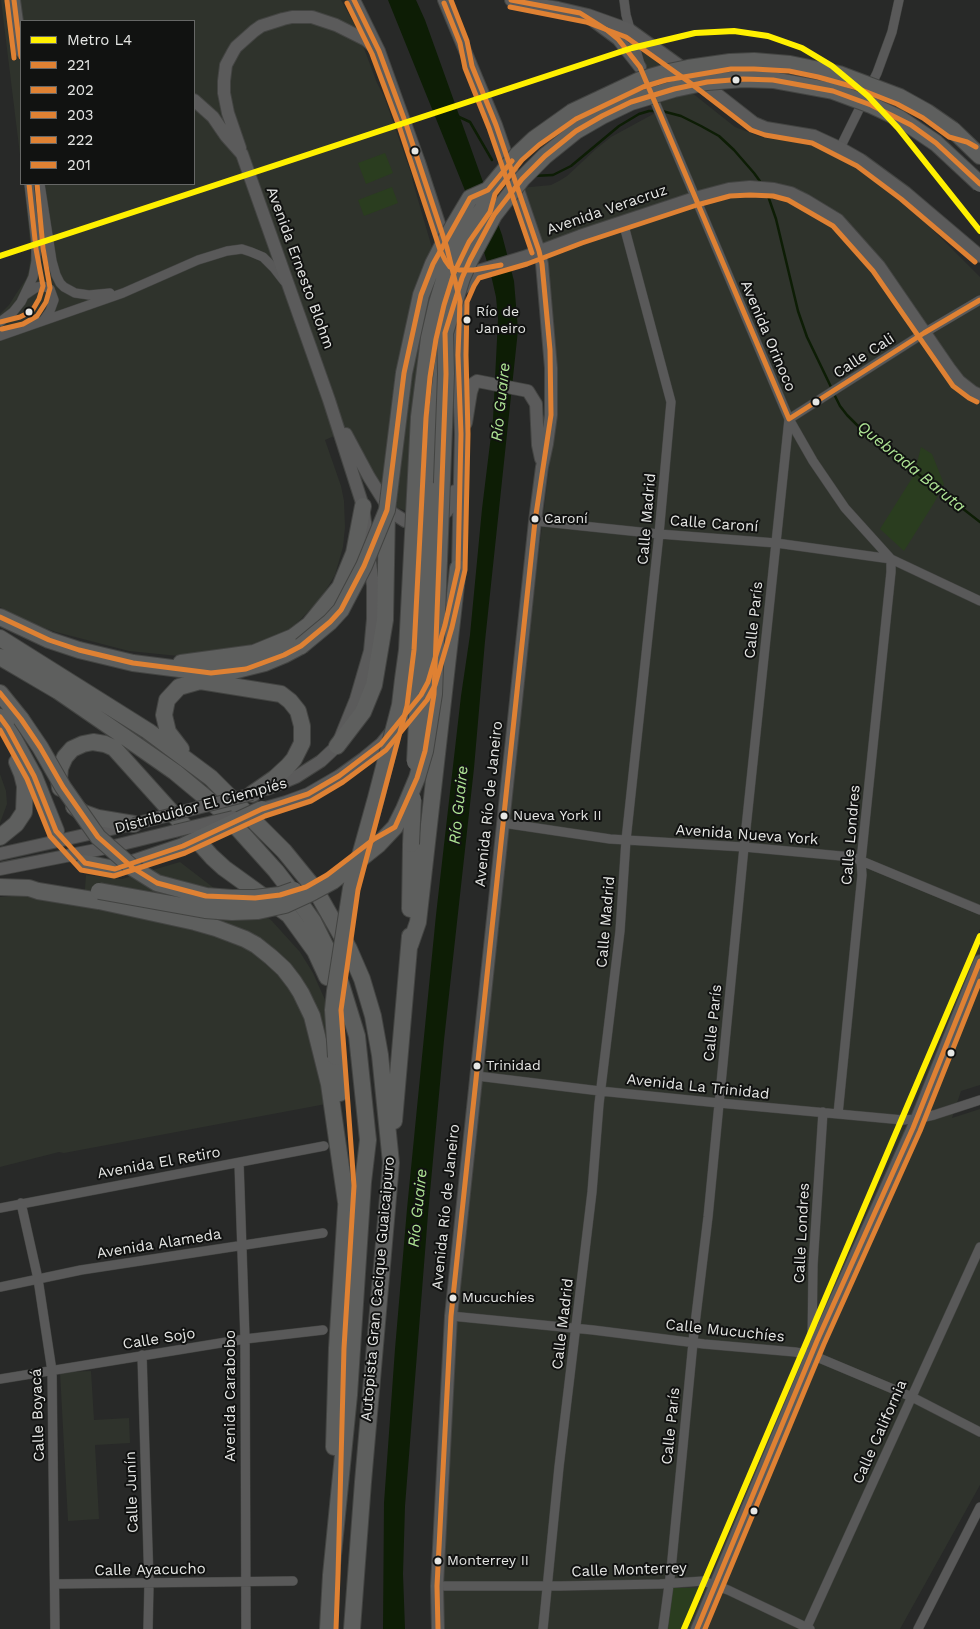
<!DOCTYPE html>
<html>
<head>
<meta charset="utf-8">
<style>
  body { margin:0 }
  #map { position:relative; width:980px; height:1629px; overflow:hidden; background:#282928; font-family:"Work Sans",sans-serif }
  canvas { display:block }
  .legend { position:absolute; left:20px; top:20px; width:175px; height:165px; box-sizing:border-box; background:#111211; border:1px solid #666766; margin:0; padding:6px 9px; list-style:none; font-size:15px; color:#e6e7e5 }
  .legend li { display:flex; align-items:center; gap:10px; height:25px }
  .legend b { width:25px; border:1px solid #666766 }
</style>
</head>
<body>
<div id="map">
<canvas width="980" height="1629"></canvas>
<ul class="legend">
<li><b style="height:6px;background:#fff000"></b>Metro L4</li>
<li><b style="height:6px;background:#df8133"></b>221</li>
<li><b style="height:6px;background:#df8133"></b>202</li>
<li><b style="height:6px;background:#df8133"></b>203</li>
<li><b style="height:6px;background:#df8133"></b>222</li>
<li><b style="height:6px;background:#df8133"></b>201</li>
</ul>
</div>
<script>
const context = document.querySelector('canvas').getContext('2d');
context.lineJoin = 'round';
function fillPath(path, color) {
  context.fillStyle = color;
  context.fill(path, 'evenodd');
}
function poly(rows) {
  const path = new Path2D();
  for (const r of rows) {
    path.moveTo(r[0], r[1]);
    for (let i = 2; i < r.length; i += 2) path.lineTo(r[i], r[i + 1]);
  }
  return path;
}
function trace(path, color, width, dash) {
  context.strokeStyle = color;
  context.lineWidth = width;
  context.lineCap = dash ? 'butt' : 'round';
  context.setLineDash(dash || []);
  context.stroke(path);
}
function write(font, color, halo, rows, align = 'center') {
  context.font = font + ' "Work Sans",sans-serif';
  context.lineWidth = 4;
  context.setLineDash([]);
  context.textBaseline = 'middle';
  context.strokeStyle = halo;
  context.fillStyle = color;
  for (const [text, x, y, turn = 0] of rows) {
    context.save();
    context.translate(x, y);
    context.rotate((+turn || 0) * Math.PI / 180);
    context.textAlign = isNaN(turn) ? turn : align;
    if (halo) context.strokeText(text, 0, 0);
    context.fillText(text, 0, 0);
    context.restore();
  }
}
fillPath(poly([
  [1,0,341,0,356,27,377,83,384,96,412,176,412,179,432,248,422,368,406,511,388,504,343,432,325,440,341,486,344,501,345,527,343,547,335,575,321,598,300,620,287,631,259,644,188,657,129,651,56,632,25,621,0,607,0,314,9,305,16,294,26,279,29,269,31,252,24,184,194,184,194,21,21,21,21,163],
  [638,46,696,96,735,127,761,137,812,145,826,149,886,188,908,205,980,277,980,929,979,932,980,933,980,1085,961,1091,952,1118,980,1109,980,1485,900,1629,441,1629,451,1349,521,700,557,402,558,374,552,320,520,188,551,185,559,181,567,176,596,149,611,137,657,112],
  [0,774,6,791,7,804,0,823],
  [180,862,223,895,265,915,272,921,300,952,313,973,326,1002,338,1047,342,1101,64,1153,59,1152,0,1167,0,897,24,895,84,902,86,875,122,879],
  [91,1371,94,1420,129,1418,130,1443,95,1445,99,1519,68,1521,60,1372]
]), '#2f332c');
fillPath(poly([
  [385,153,393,173,366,184,358,163],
  [392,187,398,203,364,216,358,200],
  [921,447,932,454,944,484,934,503,904,551,880,529,914,475],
  [672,1588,705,1588,688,1629,668,1629]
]), '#2a3d1f');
fillPath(poly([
  [388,0,416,0,425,20,502,235,514,281,518,330,485,641,474,768,444,1040,428,1214,405,1506,403,1574,405,1629,383,1629,384,1503,395,1349,407,1209,436,915,461,696,470,635,482,509,493,419,498,319,496,297,491,275,466,193]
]), '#0d1d05');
trace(poly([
  [662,111,681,116,701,126,719,136,734,150,754,173,762,184],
  [457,116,470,122,492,160],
  [533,176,553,175,571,166,619,126,639,114,649,111,657,111],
  [767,193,776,219,798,311,807,337,832,389],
  [834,394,840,406,847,415,863,431,980,522]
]), '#0d1d05', 2.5);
const street = poly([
  [624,0,626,15,640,64],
  [644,76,789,419,813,461,845,508,891,559,980,601],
  [840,148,877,73,892,32,899,0],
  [40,184,52,261,56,275,60,283,64,287,75,293,89,295,110,293],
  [25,295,37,287,43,286,50,289,54,300,50,311,43,321],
  [0,322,13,312,21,302,33,277,36,261,36,243,29,184],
  [0,336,123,293,198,260,227,251,242,249,251,252,263,257,274,268,284,281],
  [789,419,924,333,980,300],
  [535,521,659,534,776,543,891,559],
  [503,823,610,839,744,847,852,857,980,910],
  [477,1076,600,1091,719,1103,903,1120,916,1119,934,1115,980,1100],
  [838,1114,862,875,861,861,891,572,891,559],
  [239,1163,245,1339,246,1629],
  [21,1203,38,1279,52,1371,55,1629],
  [0,1208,324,1146],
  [0,1287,81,1270,323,1233],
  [451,1316,593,1330,704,1344,795,1352,812,1355,912,1397,980,1432],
  [812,1347,813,1265,823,1112],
  [142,1355,149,1584,148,1629],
  [0,1379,245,1339,323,1330],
  [55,1584,293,1581],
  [437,1586,560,1586,660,1584,703,1581,728,1590,810,1629],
  [543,1629,559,1467,592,1192,599,1104,620,931,626,840,659,534,671,402,623,222],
  [663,1629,671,1570,694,1332,708,1217,744,847,789,419],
  [806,1629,980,1247],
  [918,1629,980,1507]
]);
const secondary = poly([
  [14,0,21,51],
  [354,0,379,51,419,162,446,245],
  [511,0,558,8,588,15,630,30,694,76,754,123,766,128,814,136,840,148,861,160,906,193,980,256],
  [595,22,618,39,640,67],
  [194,100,213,117,226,136,242,154,329,400,363,506,373,586,373,619,370,651,356,699,337,746,321,761,296,777,267,789],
  [240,148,228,113,224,93,224,81,226,65,233,52,236,47,254,31,261,26,283,19,292,17,312,17,336,25,366,40,375,48],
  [465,287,471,276,475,272,524,257,580,236,695,198,729,189,750,187,774,189,791,193,805,200,838,220,879,266,949,368,959,381,973,392,980,395],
  [466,423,471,392,474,383,477,381,528,391,536,404,538,445,541,459],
  [346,434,369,477,391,512,405,521,418,523,436,520,447,511,453,502,455,491],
  [456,576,458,568,461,434,458,355,459,299],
  [262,809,286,802,308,794,339,776,364,758,381,744,419,698],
  [0,854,129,825],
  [0,869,106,848,175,831],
  [438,1629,437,1586,451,1316,535,521,542,467,547,444,551,415,551,368,542,264,539,251,496,125,444,0],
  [697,1629,817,1341,913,1128,980,961]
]);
const highway = poly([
  [953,130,980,156],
  [428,489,435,373,443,340],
  [0,617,49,640,79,650,133,663,211,673,229,672,265,663,284,655,301,646],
  [0,638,148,731,211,778,284,851,315,889,349,949,362,979,373,1016,380,1055,391,1163,363,1482,352,1629],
  [0,657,58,691,122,735,175,772,222,811,276,871,296,897,313,921,328,951,341,984,357,1036,368,1140,363,1182,349,1395,331,1575,328,1629],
  [181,663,254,653,293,637,309,625,340,587,354,553,363,506],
  [0,693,21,719],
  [0,717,8,728,34,776,56,831],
  [337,746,363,712,374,685,385,620,387,510],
  [181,749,168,732,164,715,167,700,179,687,200,681,281,694,290,701,298,711,302,726,302,743,294,759,288,766,275,778,252,794],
  [60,788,59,780,60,768,65,757,72,749,83,744,93,742,105,744,114,748,212,857,224,868,289,915,315,951,327,977],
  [74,807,84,813,98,818,134,824],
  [0,837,16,824,24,812,25,786,22,774,17,762],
  [85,863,115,869,183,846],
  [0,887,29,888,38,891,99,901,195,922,216,928,245,939,256,945,271,957,284,969,294,982,301,993,312,1016,329,1084,346,1202],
  [410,909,411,844],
  [410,945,418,922,458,568],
  [336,1057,340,1093],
  [394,1121,410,936],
  [334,1447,337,1348,347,1192]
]);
trace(street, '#434442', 10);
trace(secondary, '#434442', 14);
trace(highway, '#434442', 18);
trace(street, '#595959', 9);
trace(secondary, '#5b5b5b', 12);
trace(highway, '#5e5f5e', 16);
const secondaryBridge = poly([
  [134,824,252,794],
  [175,831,233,817]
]);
const highwayBridge = poly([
  [301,646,330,622,341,610,364,566,387,510,404,373,421,295,433,264,448,235,470,198,488,190],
  [21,719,40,747,63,787,98,837,133,868,157,883,206,896,232,898,255,898,280,895,294,890],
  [415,762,428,489],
  [411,844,413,799],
  [183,846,262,809],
  [99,891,205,910,232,912,258,911,285,905,311,893,333,881,378,845,395,827,404,809,417,778,425,751,434,694,446,374,445,333,462,278,470,260,494,215,522,179,545,156,576,131,602,116,631,102,674,89,707,82,743,79,773,80,833,91,871,105,899,118,936,143,980,184],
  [336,1057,333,1010,335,991,351,888,376,798,400,705,403,679,407,650,419,417,429,338,437,303,447,270,462,238,483,208,488,190,517,155,534,139,572,112,640,80,664,73,688,68,730,62,754,61,790,64,839,74,900,97,927,112,953,130]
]);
trace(secondaryBridge, '#434442', 14, []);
trace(highwayBridge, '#434442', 18, []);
trace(secondaryBridge, '#5b5b5b', 12);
trace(highwayBridge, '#5e5f5e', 16);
trace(poly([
  [511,0,580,13,607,30,618,39,640,67,789,419,924,333,980,300],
  [438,1629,437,1586,451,1316,535,521,551,415,550,350,542,264,539,251,496,125,472,66,467,41,451,0],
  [697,1629,817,1341,913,1128,980,961]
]), '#df8133', 5);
trace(poly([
  [0,617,49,640,79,650,133,663,211,673,246,669,284,655,301,646,330,622,341,610,364,566,387,510,404,373,421,295,433,264,470,198,488,190,512,161],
  [0,693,21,719,40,747,63,787,98,837,133,868,157,883,206,896,255,898,280,895,306,887,327,875,374,839,395,827,417,778,425,751,434,694,446,374,445,333,462,278,470,260,494,215,522,179,545,156,576,131,602,116,631,102,674,89,707,82,743,79,773,80,833,91,871,105,911,125,936,143,980,184]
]), '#df8133', 5);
trace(poly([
  [7,1,14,58],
  [347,3,372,54,399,126,440,250,445,260,450,267,459,270,474,270,501,265],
  [444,3,460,43,465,68,489,128,532,253],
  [510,7,586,22,626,37,689,82,751,130,765,135,812,143,857,166,901,199,975,262],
  [2,329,23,324,37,316,46,302,50,288,43,248,37,184],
  [0,730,27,779,50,836,81,870,114,876,185,853,265,816,311,801,343,782,386,750,427,700,435,685,452,627,465,570,468,434,466,355,467,302,474,286,479,278,527,264,582,243,697,205,730,196,750,195,773,196,788,200,833,226,873,271,953,386,969,398,977,402]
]), '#df8133', 5);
trace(poly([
  [336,1629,338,1575,344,1348,354,1186,341,1010,358,890,407,706,414,650,426,418,430,377,436,339,444,305,454,273,469,242,490,212,495,194,522,160,539,145,576,119,643,87,666,80,731,69,754,69,789,71,818,77,854,87,897,104,923,118,949,137,967,142,976,147],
  [705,1629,824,1344,920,1131,980,981]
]), '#df8133', 5);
trace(poly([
  [14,0,21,57],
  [0,322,20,317,32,311,39,299,43,286,36,249,29,184],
  [0,717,8,728,34,776,56,831,85,863,115,869,183,846,262,809,308,794,339,776,381,744,421,695,428,682,445,625,458,568,461,434,458,355,460,301,447,248,406,124,379,51,354,0]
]), '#df8133', 5);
trace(poly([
  [0,256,632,48,695,33,734,31,768,36,802,48,832,66,868,96,898,128,980,231],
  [684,1629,980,936]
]), '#fff000', 6);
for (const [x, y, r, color] of [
  [736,80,4.5,"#e6e7e5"],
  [415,151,4.5,"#e6e7e5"],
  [29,312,4.5,"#e6e7e5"],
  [467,320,4.5,"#e6e7e5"],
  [816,402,4.5,"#e6e7e5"],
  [535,519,4.5,"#e6e7e5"],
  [504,816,4.5,"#e6e7e5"],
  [951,1053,4.5,"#e6e7e5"],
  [477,1066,4.5,"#e6e7e5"],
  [453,1298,4.5,"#e6e7e5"],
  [754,1511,4.5,"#e6e7e5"],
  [438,1561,4.5,"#e6e7e5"]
]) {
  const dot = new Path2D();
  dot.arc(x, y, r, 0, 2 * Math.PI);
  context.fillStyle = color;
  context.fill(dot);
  trace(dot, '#111211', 2);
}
write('14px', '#e6e7e5', '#111211', [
  ["Río de",476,312],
  ["Janeiro",476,329],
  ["Caroní",544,519],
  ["Nueva York II",513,816],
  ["Trinidad",486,1066],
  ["Mucuchíes",462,1298],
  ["Monterrey II",447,1561]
], 'left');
write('15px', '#e6e7e5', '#111211', [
  ["Avenida Veracruz",607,210,-19],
  ["Avenida Ernesto Blohm",300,268,70],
  ["Avenida Orinoco",768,336,67],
  ["Calle Cali",864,356,-33],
  ["Calle Madrid",647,519,-85],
  ["Calle Caroní",714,524,4],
  ["Calle París",754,620,-84],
  ["Avenida Río de Janeiro",489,804,-84],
  ["Distribuidor El Ciempiés",201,806,-15],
  ["Avenida Nueva York",747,835,4],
  ["Calle Londres",851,835,-85],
  ["Calle Madrid",606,922,-85],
  ["Calle París",713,1023,-84],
  ["Avenida La Trinidad",698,1087,6],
  ["Avenida El Retiro",159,1163,-10],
  ["Avenida Río de Janeiro",446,1207,-84],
  ["Calle Londres",802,1233,-87],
  ["Avenida Alameda",159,1244,-9],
  ["Autopista Gran Cacique Guaicaipuro",378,1289,-85],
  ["Calle Madrid",563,1324,-83],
  ["Calle Mucuchíes",725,1331,6],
  ["Calle Sojo",159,1339,-9],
  ["Avenida Carabobo",231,1396,-90],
  ["Calle Boyacá",38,1415,-92],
  ["Calle París",671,1426,-84],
  ["Calle California",880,1432,-66],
  ["Calle Junín",132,1492,-92],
  ["Calle Ayacucho",150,1570,-1],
  ["Calle Monterrey",629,1570,-2]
]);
write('italic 16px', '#afe595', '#111211', [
  ["Río Guaire",501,402,-84],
  ["Quebrada Baruta",911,467,39],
  ["Río Guaire",459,805,-84],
  ["Río Guaire",418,1208,-84]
]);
</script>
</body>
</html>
